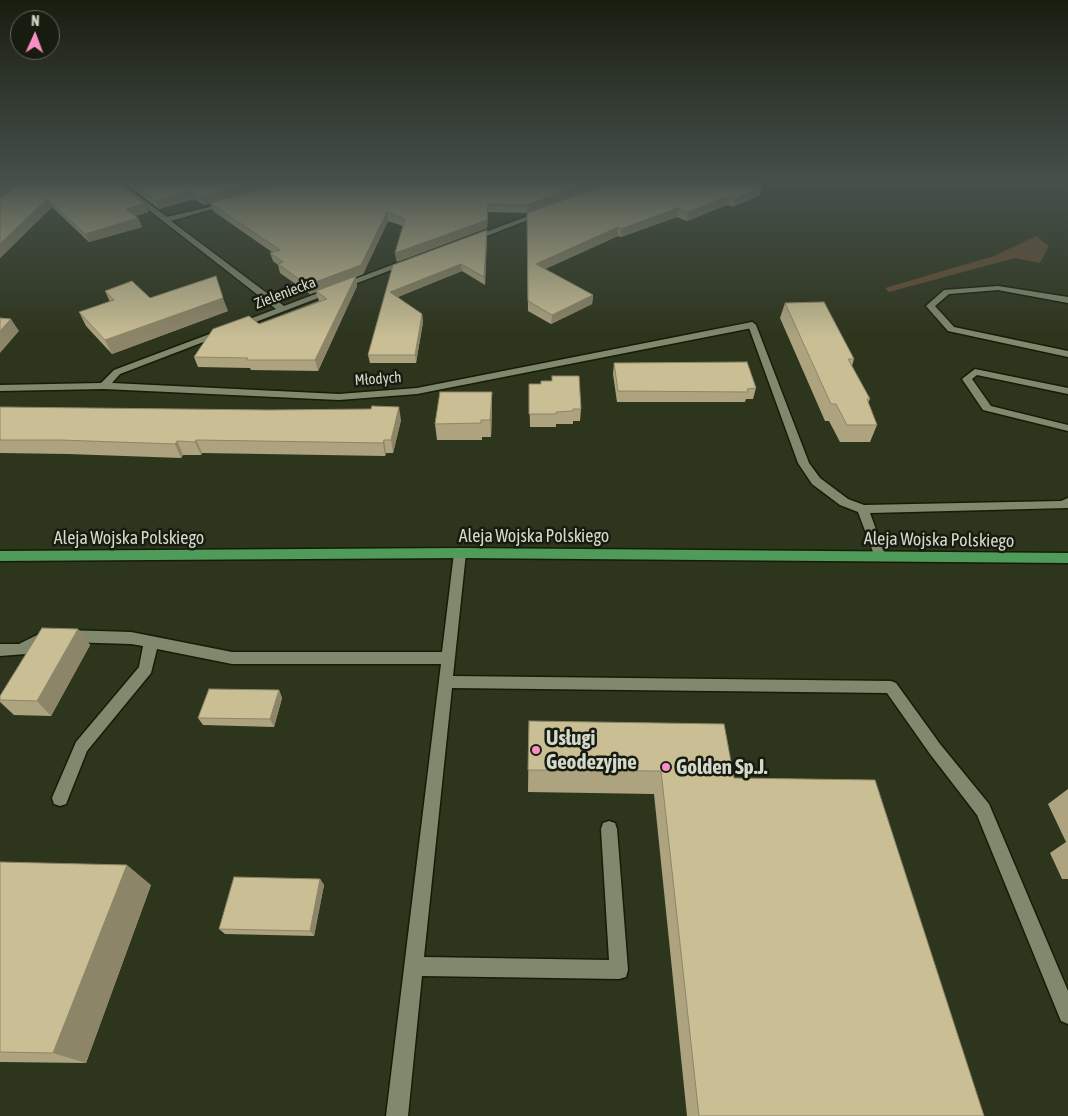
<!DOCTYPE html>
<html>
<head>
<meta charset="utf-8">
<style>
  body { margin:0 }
  #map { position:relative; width:1068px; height:1116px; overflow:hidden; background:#2e351d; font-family:"Asap Condensed",sans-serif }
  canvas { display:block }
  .north { position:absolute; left:10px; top:10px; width:50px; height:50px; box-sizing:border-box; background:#181b10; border:1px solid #63675a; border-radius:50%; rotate:2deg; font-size:14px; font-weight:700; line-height:20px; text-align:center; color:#d4d9ca }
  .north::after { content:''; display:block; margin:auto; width:18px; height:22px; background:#fa8fc6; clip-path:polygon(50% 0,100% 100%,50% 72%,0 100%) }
</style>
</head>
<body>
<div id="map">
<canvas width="1068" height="1116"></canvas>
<div class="north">N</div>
</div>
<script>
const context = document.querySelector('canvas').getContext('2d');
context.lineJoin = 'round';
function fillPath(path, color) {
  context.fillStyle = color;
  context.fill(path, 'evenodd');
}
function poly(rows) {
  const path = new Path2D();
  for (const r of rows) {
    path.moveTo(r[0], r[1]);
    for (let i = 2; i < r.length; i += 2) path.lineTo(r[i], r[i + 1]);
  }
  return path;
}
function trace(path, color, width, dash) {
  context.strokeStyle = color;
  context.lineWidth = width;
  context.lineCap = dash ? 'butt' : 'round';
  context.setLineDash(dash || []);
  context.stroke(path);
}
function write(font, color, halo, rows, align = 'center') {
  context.font = font + ' "Asap Condensed",sans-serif';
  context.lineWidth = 5;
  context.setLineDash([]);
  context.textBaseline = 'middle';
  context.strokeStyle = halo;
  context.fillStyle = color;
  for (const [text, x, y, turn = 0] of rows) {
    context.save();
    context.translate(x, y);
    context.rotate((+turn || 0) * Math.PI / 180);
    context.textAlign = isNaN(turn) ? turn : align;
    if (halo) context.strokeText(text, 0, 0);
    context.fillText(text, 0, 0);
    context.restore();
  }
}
fillPath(poly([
  [1036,236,1049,246,1040,263,1015,258,889,292,885,288,994,256]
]), '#674d31');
const lane = poly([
  [998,286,1068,297,1068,303,998,290,949,294,935,306,954,327,1068,351,1068,357,948,331,926,306,944,290,998,286],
  [752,322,756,325,809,463,820,478,848,499,864,505,1061,501,1068,498,1068,508,870,513,886,557,884,560,876,560,858,512,840,505,812,484,798,463,748,325,752,322],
  [975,369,1068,388,1068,394,977,375,972,379,991,406,1068,425,1068,431,983,410,962,379,975,369],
  [460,548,464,550,466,553,453,676,891,681,896,683,940,744,989,804,1068,991,1068,1024,1061,1021,977,815,930,754,887,693,452,688,424,957,609,960,601,829,603,823,609,821,615,823,617,829,628,970,626,977,619,979,422,976,408,1116,386,1116,441,664,232,664,157,649,151,673,87,751,66,804,60,806,54,804,52,798,76,742,139,667,143,646,131,644,66,642,61,640,59,636,61,632,66,630,131,632,232,652,442,652,454,553,456,550,460,548],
  [47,630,52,632,54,636,52,640,26,654,0,656,0,644,19,644,47,630]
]);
const street = poly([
  [113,182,120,182,167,217,230,202,230,204,171,221,284,306,405,260,412,262,120,374,112,383,339,394,417,388,752,322,756,325,752,328,417,394,339,400,104,389,0,391,0,385,101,383,114,370,276,309,113,182],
  [544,210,546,211,546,213,474,241,467,239,544,210]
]);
const primary = poly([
  [460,548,1068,553,1068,563,460,558,0,561,0,551,460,548]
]);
trace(lane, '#161c05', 3);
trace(street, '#161c05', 3);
trace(primary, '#161c05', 3);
fillPath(lane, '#80886d');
fillPath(street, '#80886d');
fillPath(primary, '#4f9b5a');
fillPath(poly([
  [0,182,149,212,135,216,138,218,142,227,89,242,52,207,0,258],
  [123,182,768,182,760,183,759,185,760,195,733,207,727,205,687,221,677,217,621,237,618,236,545,269,593,295,592,304,551,324,528,311,527,213,488,212,487,228,397,262,395,253,403,226,388,221,363,274,356,277,357,286,318,371,251,370,250,368,198,367,194,357,259,324,319,301,316,292,310,294,280,273,278,265,273,261,270,253,272,252,213,211,210,203,204,205,195,199,159,209],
  [487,237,485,285,462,271,397,297,422,314,423,322,416,363,370,363,368,355,393,265],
  [105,291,150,298,228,311,112,354,86,326,79,312,110,302],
  [785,303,854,359,852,366,870,399,868,403,877,425,870,442,840,442,829,421,825,421,780,318],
  [614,363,756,388,753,399,746,399,745,402,617,402,613,374],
  [529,384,581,409,580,421,573,421,573,424,556,424,556,427,530,427],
  [492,392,492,408,491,437,482,437,482,440,437,440,435,424],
  [0,407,401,420,393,453,386,453,385,456,202,453,201,455,183,455,181,458,68,454,0,453],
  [78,629,90,645,51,716,14,715,0,702,0,696],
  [279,690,282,698,274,727,203,725,198,718],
  [529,721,734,778,984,1116,687,1116,654,794,528,792],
  [1068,789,1068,879,1062,879,1050,853,1066,842,1048,804],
  [0,862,151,885,86,1063,0,1062],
  [320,879,324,885,314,936,225,934,219,929]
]), '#ada37f');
fillPath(poly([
  [9,182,23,182,0,201,0,189],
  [257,182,289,182,204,205,201,197],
  [590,182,622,182,527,213,527,205],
  [749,182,768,182,760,183,760,185,748,187],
  [762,187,760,195,733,207,735,199],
  [192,191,195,199,159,209,156,201],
  [728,196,727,205,687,221,688,212],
  [47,199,52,207,0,258,0,244],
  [145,204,149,212,130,217,126,209],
  [488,204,487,228,397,262,395,253],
  [678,208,677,217,621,237,621,229],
  [387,212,388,221,363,274,356,277,357,286,318,371,315,360,355,277,310,294,307,285],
  [138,218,142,227,89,242,85,234],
  [618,227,618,236,536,273,536,264],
  [487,230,487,237,485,285,484,277],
  [461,264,462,271,391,300,390,292],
  [593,295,592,304,551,324,552,315],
  [223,298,228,311,112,354,105,340],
  [422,314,423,322,416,363,415,355],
  [11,319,19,331,0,353,0,331],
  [492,392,492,408,491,437,490,420],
  [399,407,401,420,393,453,391,440],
  [196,440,202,453,201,455,195,442],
  [384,440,386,453,385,456,383,443],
  [177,441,183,455,181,458,175,444],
  [78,629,90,645,51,716,37,701],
  [279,690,282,698,274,727,270,719],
  [127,865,151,885,86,1063,53,1053],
  [320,879,324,885,314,936,310,931]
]), '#8d8568');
const building = poly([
  [0,182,9,182,0,189,0,182],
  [21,182,117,182,145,204,126,209,138,218,85,234,47,199,0,244,0,199,21,182],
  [131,182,257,182,201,197,192,191,156,201,131,182],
  [283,182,590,182,527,205,488,204,487,220,395,253,405,219,387,212,361,265,307,285,278,264,283,262,270,253,280,250,210,203,283,182],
  [615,182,755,182,762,187,735,199,728,196,688,212,678,208,621,229,618,227,536,264,593,295,552,315,528,301,527,213,610,183,615,182],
  [487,230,484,277,461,264,390,292,422,314,415,355,368,355,393,265,487,230],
  [216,276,223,298,105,340,79,312,114,300,105,291,132,281,150,298,216,276],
  [356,276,315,360,247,360,248,358,194,357,213,329,249,316,259,324,327,299,316,291,356,276],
  [824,302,854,359,848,359,870,399,867,399,877,425,847,425,836,404,831,404,785,303,824,302],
  [0,318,11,319,0,331,0,318],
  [747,362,756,388,747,389,748,392,618,391,614,363,747,362],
  [552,376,579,376,581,409,573,409,573,411,556,412,556,414,529,414,529,384,541,384,541,381,552,381,552,376],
  [440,392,492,392,490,420,481,420,481,423,435,424,440,392],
  [372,406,399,407,391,440,384,440,383,443,196,440,195,442,177,441,175,444,60,440,0,440,0,407,269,410,371,409,372,406],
  [42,628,78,629,37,701,0,700,0,696,42,628],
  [209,689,279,690,270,719,198,718,209,689],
  [529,721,724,724,734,778,875,780,984,1116,699,1116,661,771,528,770,529,721],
  [0,862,127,865,53,1053,0,1052,0,862],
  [234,877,320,879,310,931,219,929,234,877]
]);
fillPath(building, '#c9be94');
trace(building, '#8d8568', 1);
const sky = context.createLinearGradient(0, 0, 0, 338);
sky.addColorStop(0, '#191d10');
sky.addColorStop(0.54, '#46514c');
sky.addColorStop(1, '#46514c00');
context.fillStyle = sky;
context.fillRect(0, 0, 1068, 338);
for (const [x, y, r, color] of [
  [536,750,5,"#fa8fc6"],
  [666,767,5,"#fa8fc6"]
]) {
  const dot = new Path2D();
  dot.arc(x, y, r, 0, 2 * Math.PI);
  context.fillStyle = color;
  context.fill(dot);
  trace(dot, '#181b10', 2);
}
write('15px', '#d4d9ca', '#181b10', [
  ["Zieleniecka",285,293,-21],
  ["Młodych",378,379,-4]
]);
write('18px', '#d4d9ca', '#181b10', [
  ["Aleja Wojska Polskiego",534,536],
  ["Aleja Wojska Polskiego",129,538],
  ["Aleja Wojska Polskiego",939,540,1]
]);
write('bold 21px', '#d4d9ca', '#181b10', [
  ["Usługi",546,738],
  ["Geodezyjne",546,762],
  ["Golden Sp.J.",676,767]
], 'left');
</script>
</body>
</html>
